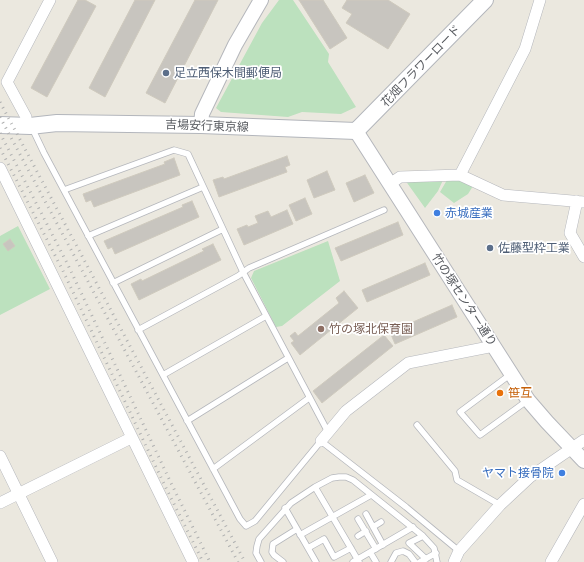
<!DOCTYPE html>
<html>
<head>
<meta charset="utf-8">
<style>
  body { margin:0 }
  canvas { display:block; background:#ebe8df }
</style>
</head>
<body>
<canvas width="584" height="562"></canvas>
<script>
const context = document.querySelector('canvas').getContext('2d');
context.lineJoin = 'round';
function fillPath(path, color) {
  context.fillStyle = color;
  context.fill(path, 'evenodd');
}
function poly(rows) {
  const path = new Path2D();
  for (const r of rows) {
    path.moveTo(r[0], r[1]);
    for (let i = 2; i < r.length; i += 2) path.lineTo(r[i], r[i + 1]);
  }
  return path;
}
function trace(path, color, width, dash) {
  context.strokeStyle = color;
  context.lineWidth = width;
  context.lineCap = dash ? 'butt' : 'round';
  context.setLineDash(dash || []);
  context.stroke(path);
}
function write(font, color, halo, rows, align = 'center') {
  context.font = font + ' "Asap Condensed","Noto Sans JP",sans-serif';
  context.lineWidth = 3.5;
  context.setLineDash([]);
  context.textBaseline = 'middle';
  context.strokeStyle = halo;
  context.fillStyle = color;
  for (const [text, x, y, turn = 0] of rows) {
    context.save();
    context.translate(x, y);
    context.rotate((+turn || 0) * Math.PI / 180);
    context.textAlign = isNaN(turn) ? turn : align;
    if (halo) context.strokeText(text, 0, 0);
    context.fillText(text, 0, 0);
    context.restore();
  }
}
fillPath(poly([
  [279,0,293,0,329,54,328,62,356,107,341,114,302,112,288,117,221,112,216,108,262,23],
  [405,180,443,180,438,191,425,208],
  [447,180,461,180,473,186,468,194,454,203,440,192],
  [18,226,50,289,0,315,0,236],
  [328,241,340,281,282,326,276,327,251,278,254,271]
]), '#bce1be');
const building = poly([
  [78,0,85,0,96,6,47,97,31,88,78,0],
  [135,0,155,0,105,97,89,88,135,0],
  [195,0,218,0,165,103,146,93,195,0],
  [299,0,323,0,347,38,330,49,299,0],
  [347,0,388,0,410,14,388,49,346,23,352,14,342,8,347,0],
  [287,156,290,165,285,167,287,172,219,197,213,180,223,177,224,179,287,156],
  [174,158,180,175,94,207,91,200,86,202,83,194,165,164,164,162,174,158],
  [327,171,335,190,314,198,307,180,327,171],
  [365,175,374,193,354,202,346,183,365,175],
  [305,198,312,214,296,221,289,205,305,198],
  [192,201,199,217,115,254,112,247,108,249,104,241,183,207,182,205,192,201],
  [287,210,293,224,244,245,237,229,247,225,248,227,258,223,255,216,268,211,271,217,287,210],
  [398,222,403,235,341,261,335,248,398,222],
  [10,239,15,246,8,251,3,244,10,239],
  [213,244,221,260,139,300,131,284,141,279,142,281,204,251,202,249,213,244],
  [425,263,430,275,367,302,362,290,425,263],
  [344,291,358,308,300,355,291,343,294,341,290,336,295,332,298,336,339,303,336,298,344,291],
  [452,305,457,317,395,344,390,332,452,305],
  [384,335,393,346,322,403,313,391,384,335]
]);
fillPath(building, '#c8c5bf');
trace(building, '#cfcabe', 1);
const service = poly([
  [34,132,44,153,240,519,246,526,255,521,321,441,406,507,459,551],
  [64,190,174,150,188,154,243,272,328,432],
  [88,236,203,187],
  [113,283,223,229],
  [138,330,238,276,249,268,384,210],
  [511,374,460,412,480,435,528,400],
  [163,375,266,316],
  [187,421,288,358],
  [417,425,455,471,457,480,500,505],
  [213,469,309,398],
  [315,487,359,562],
  [285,508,316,562],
  [366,514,383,545],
  [358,519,376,549],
  [373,527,381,522],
  [300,535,371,495],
  [358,536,366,531],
  [423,536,409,543,426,559],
  [308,548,324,539,334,557,351,548],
  [370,552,376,562],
  [261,562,256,553,257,546,259,539,291,503,315,487,332,478,339,477,346,477,353,480,423,536,434,548,437,562],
  [283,562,274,555,272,552,273,544,297,529],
  [353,562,413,527],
  [391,562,396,553,403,551,409,554,415,562],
  [420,562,436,553]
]);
const minor = poly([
  [26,117,7,82,50,0],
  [0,168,193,562],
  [460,175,525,49,540,0],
  [390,184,400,177,460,175,503,195,584,202],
  [577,201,570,233,584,257],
  [321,441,346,411,408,363,494,346],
  [0,456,52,562],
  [0,503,131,438],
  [454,562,459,551,500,505,530,477,562,455,584,440],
  [551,562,584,504]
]);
const tertiary = poly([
  [201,125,202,114,235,45,261,0],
  [356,131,528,400,547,422,584,461]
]);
const secondary = poly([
  [0,125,30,126,57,123,201,125,356,131,485,0]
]);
trace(service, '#b5b7bc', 7);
trace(minor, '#b5b7bc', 12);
trace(tertiary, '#b5b7bc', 16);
trace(secondary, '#b3b6bc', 18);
trace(service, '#fff', 5.5);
trace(minor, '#fff', 11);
trace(tertiary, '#fff', 14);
trace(secondary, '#fff', 16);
trace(poly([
  [0,102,245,562],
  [0,117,238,562],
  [0,133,68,265,171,483,210,562],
  [0,148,63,271,165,486,203,562]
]), '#b0b1b1', 3, [1, 5]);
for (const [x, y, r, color] of [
  [166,73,4,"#5c6f8a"],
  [437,213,4,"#3f7fe0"],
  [490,248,4,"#5c6f8a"],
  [321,329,4,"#8d6e63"],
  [500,393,4,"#e8710a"],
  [562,473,4,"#3f7fe0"]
]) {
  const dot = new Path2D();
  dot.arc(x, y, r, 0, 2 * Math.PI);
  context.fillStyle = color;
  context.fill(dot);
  trace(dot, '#fff', 1.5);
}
write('12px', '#585b60', '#fff', [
  ["花畑フラワーロード",421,66,-46],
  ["吉場安行東京線",207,126,2],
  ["竹の塚センター通り",464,300,57]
]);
write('12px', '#4e5e75', '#fff', [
  ["足立西保木間郵便局",174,73],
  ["佐藤型枠工業",498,248]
], 'left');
write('12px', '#366cbe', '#fff', [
  ["赤城産業",445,213],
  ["ヤマト接骨院",554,473,"right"]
], 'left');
write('12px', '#785e54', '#fff', [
  ["竹の塚北保育園",329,329]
], 'left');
write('12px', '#c56008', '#fff', [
  ["笹互",508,393]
], 'left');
</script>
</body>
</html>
